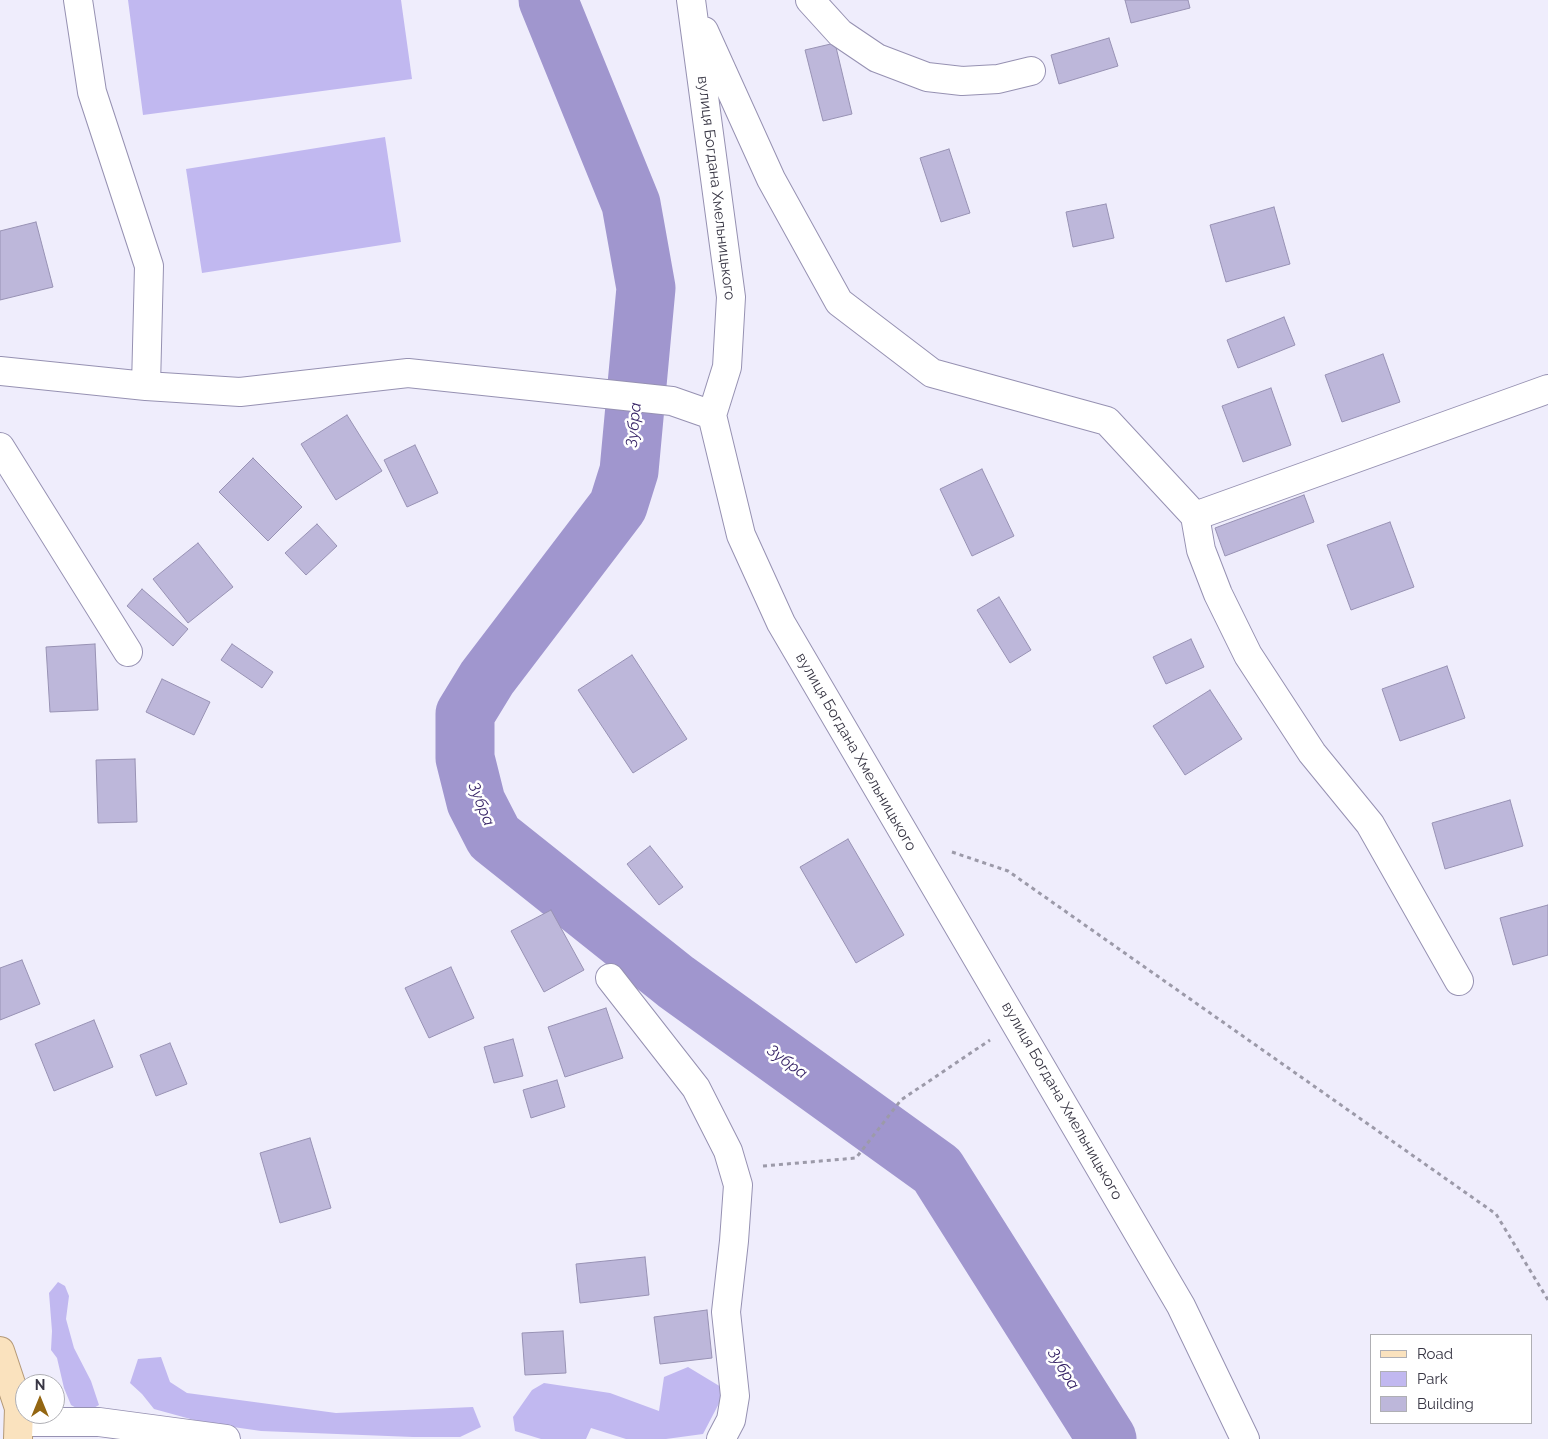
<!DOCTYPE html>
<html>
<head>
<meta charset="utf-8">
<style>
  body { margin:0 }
  #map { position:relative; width:1548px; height:1439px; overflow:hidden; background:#efedfc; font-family:Raleway,sans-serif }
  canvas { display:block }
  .legend { position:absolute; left:1370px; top:1334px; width:162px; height:90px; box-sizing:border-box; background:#fff; border:1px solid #afafb4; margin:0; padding:6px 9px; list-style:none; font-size:15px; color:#383644 }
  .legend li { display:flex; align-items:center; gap:10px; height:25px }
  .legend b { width:25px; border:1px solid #afafb4 }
  .north { position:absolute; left:15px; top:1374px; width:50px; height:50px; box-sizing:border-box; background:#fff; border:1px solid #afafb4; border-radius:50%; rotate:0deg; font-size:14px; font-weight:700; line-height:20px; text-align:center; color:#383644 }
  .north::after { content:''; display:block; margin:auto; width:18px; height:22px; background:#936612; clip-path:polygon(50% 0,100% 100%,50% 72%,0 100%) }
</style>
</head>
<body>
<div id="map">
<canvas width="1548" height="1439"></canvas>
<ul class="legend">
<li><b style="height:6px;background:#fae2be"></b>Road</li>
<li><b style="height:14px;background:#c1b8f0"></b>Park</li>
<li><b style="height:14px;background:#bdb7da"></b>Building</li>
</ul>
<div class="north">N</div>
</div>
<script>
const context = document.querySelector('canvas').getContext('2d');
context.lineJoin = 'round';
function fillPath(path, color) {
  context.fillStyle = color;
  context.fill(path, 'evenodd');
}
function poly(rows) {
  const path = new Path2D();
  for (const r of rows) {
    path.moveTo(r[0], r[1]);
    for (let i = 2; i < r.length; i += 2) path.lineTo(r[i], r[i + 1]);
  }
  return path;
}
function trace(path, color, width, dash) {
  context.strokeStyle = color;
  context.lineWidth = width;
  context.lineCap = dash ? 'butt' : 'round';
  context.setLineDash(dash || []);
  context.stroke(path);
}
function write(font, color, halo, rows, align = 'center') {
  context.font = font + ' Raleway,sans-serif';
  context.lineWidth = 5;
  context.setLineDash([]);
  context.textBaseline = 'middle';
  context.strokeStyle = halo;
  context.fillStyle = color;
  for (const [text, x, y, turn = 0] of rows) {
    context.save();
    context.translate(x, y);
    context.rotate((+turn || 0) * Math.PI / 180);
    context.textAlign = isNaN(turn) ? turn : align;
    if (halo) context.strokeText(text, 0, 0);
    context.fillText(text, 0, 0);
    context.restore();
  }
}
fillPath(poly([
  [128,0,401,0,412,79,143,115],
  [385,137,401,242,202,273,186,169],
  [58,1282,65,1286,69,1296,66,1319,74,1348,91,1381,99,1405,85,1413,71,1405,64,1388,57,1358,51,1350,52,1331,49,1293],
  [161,1357,170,1382,187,1393,336,1413,473,1407,481,1427,460,1437,413,1437,261,1431,205,1423,154,1409,142,1394,130,1383,138,1359],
  [688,1367,726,1390,703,1434,666,1439,626,1439,591,1428,586,1439,541,1439,515,1431,513,1417,532,1390,544,1383,610,1393,659,1411,664,1377]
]), '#c1b8f0');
trace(poly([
  [548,0,631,204,646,288,629,471,618,506,487,678,465,714,465,758,476,802,494,837,676,982,937,1170,1107,1439]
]), '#a096ce', 59);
const building = poly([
  [1125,0,1188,0,1190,8,1131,23,1125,0],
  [1109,38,1118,66,1059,84,1051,55,1109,38],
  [835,43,852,114,823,121,805,50,835,43],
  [949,149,970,213,941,222,920,158,949,149],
  [1106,204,1114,238,1073,247,1066,212,1106,204],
  [1274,207,1290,264,1226,282,1210,225,1274,207],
  [36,222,53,287,0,300,0,231,36,222],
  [1284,317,1295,345,1238,368,1227,340,1284,317],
  [1383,354,1400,402,1342,422,1325,375,1383,354],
  [1271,388,1291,445,1243,462,1222,406,1271,388],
  [347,415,382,471,336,500,301,444,347,415],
  [415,445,438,493,407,507,384,460,415,445],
  [253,458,302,507,268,541,219,492,253,458],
  [982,469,1014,536,972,556,940,489,982,469],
  [1304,495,1314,522,1225,556,1215,528,1304,495],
  [1390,522,1414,587,1351,610,1327,545,1390,522],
  [317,524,337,546,306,575,285,553,317,524],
  [198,543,233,587,188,623,153,579,198,543],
  [142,589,188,629,173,646,127,606,142,589],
  [999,597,1031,650,1010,663,977,610,999,597],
  [1191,639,1204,667,1166,684,1153,657,1191,639],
  [95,644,98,710,50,712,46,647,95,644],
  [232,644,273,672,262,688,221,660,232,644],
  [632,655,687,739,633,773,578,690,632,655],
  [1447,666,1465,718,1400,741,1382,689,1447,666],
  [162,679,210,702,194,735,146,712,162,679],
  [1210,690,1242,739,1185,775,1153,726,1210,690],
  [135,759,137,822,98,823,96,760,135,759],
  [1510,800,1523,846,1445,869,1432,823,1510,800],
  [848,839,904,935,856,963,800,867,848,839],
  [650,846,683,887,659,905,627,864,650,846],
  [1548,905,1548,955,1513,965,1500,918,1548,905],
  [551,910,584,970,544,992,511,931,551,910],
  [22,960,40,1004,0,1020,0,968,22,960],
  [451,967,474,1018,429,1038,405,988,451,967],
  [606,1008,623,1058,565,1077,548,1027,606,1008],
  [94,1020,113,1067,54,1091,35,1044,94,1020],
  [513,1039,523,1076,494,1083,484,1047,513,1039],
  [170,1043,187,1084,156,1096,140,1055,170,1043],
  [557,1080,565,1107,531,1118,523,1090,557,1080],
  [310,1138,331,1208,280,1223,260,1153,310,1138],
  [645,1257,649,1295,580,1303,576,1264,645,1257],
  [707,1310,712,1358,660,1364,654,1317,707,1310],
  [563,1331,566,1373,525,1375,522,1333,563,1331]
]);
fillPath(building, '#bdb7da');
trace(building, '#9892b4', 1);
const minor = poly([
  [78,0,92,92,149,266,146,386],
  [691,0,731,297,727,367,712,415,741,535,781,623,1181,1306,1245,1439],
  [810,0,840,33,877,58,927,77,962,81,998,79,1031,71],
  [704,31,771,179,839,302,932,373,1107,421,1195,516,1548,389],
  [0,371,146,386,240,392,408,373,672,401,712,415],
  [0,447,128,652],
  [1195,516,1201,550,1218,594,1248,655,1312,753,1370,824,1459,981],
  [610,978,696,1088,728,1151,738,1185,734,1241,726,1312,735,1396,731,1420,721,1439],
  [20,1422,99,1422,226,1439]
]);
const major = poly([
  [0,1351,19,1408,18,1439]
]);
trace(minor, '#9691b2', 30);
trace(major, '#b49977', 30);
trace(poly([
  [952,852,1008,871,1496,1214,1548,1300],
  [763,1166,856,1158,901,1100,990,1040]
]), '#9c9aa9', 3, [4, 4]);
trace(minor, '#fff', 28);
trace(major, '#fae2be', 28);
write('15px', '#383644', '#fff', [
  ["вулиця Богдана Хмельницького",716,188,83],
  ["вулиця Богдана Хмельницького",856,752,60],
  ["вулиця Богдана Хмельницького",1062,1101,60]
]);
write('italic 16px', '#372467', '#fff', [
  ["Зубра",634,425,-85],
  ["Зубра",481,804,68],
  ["Зубра",787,1062,36],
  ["Зубра",1063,1369,58]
]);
</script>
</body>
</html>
